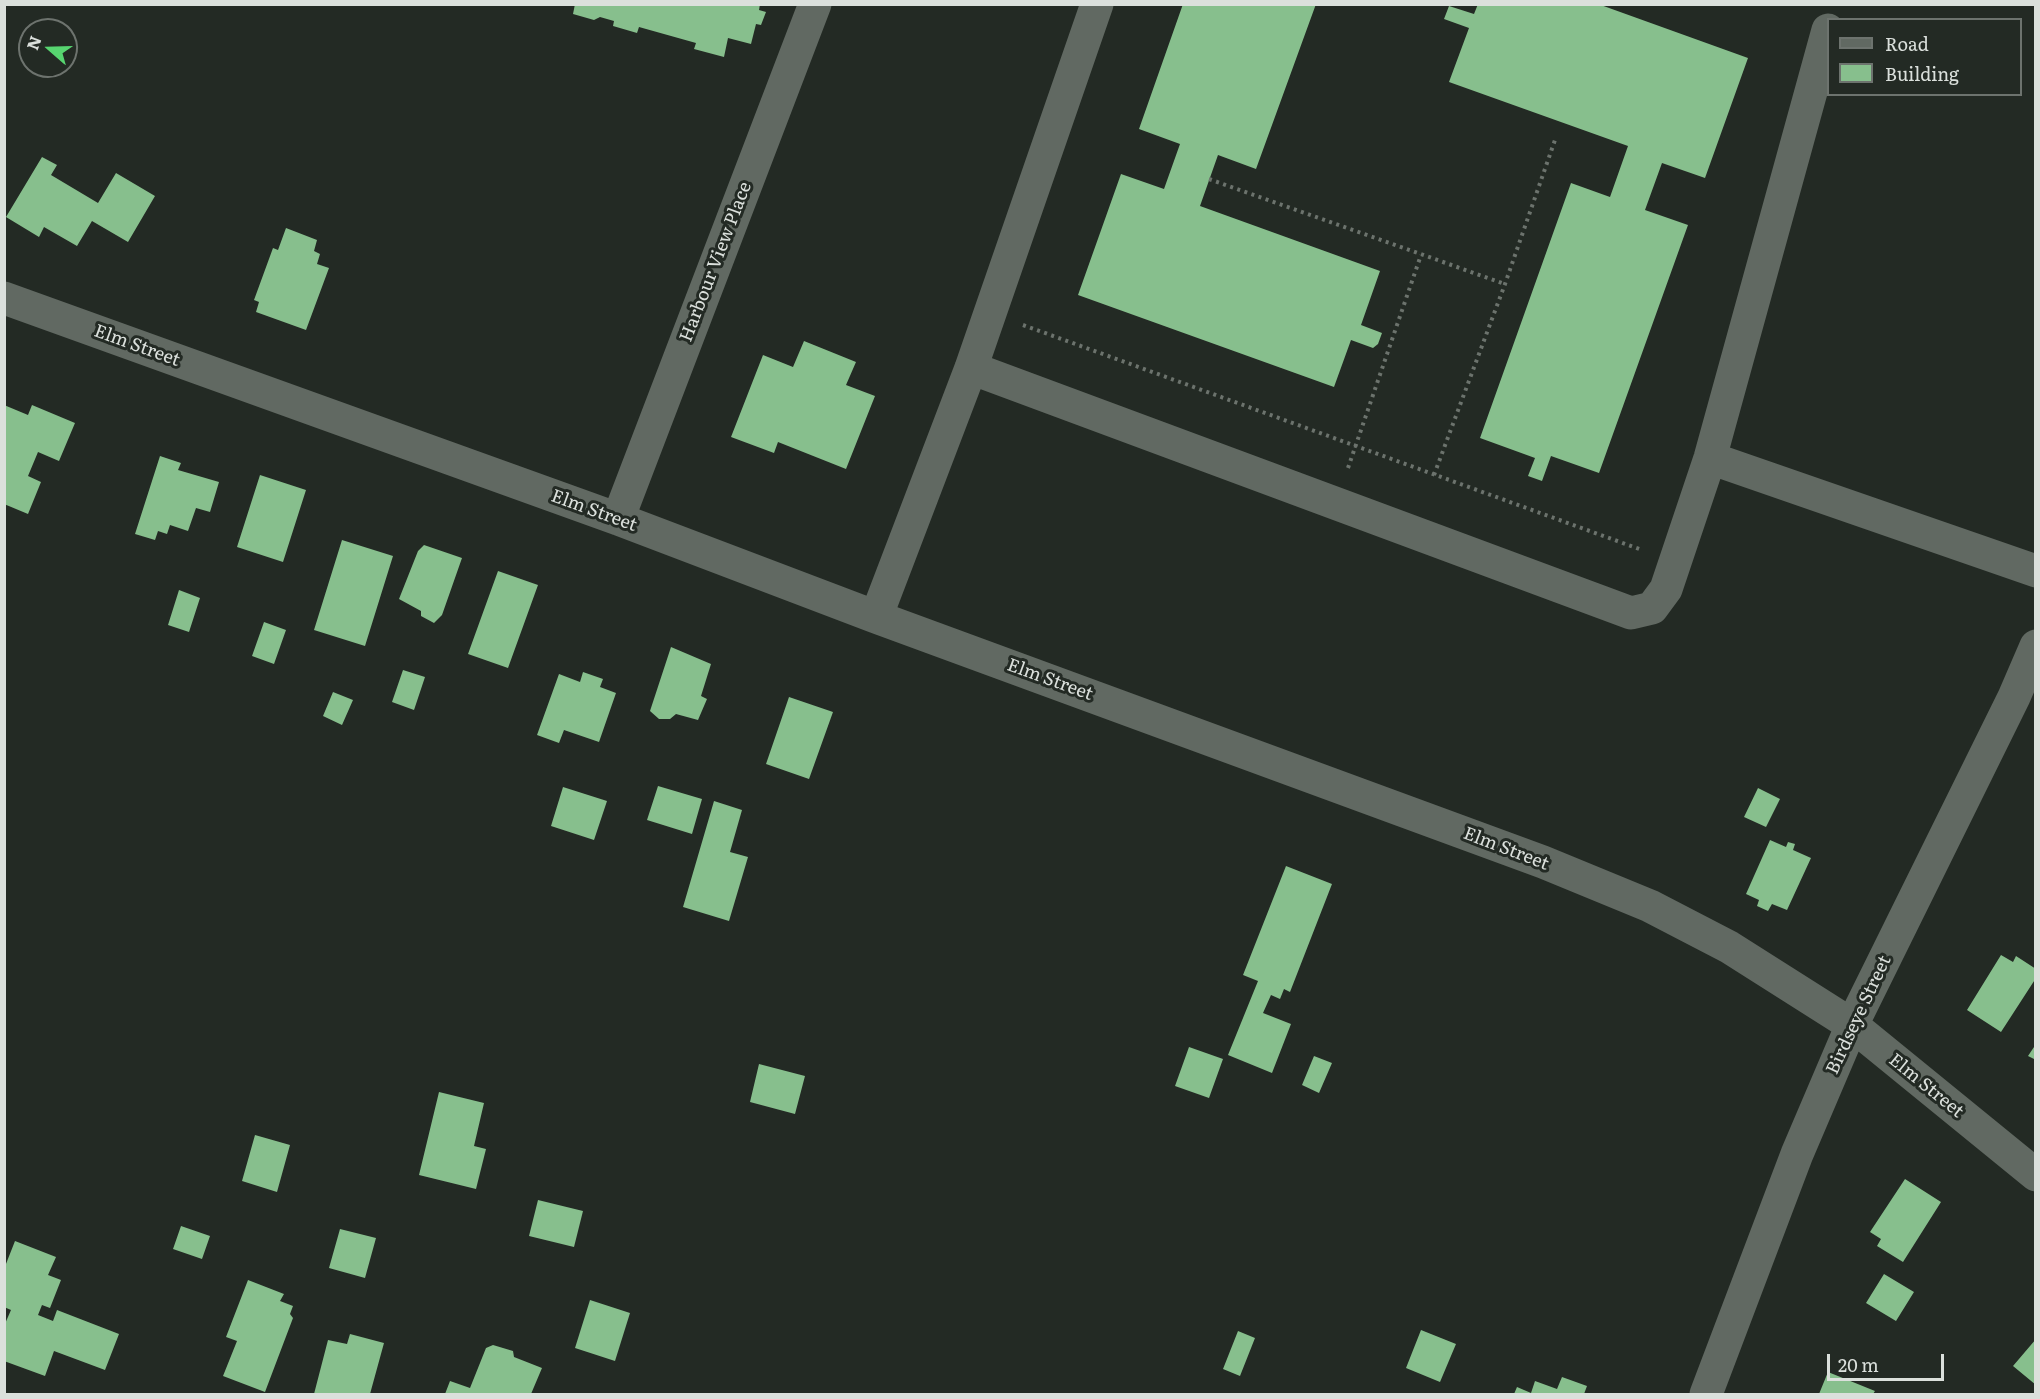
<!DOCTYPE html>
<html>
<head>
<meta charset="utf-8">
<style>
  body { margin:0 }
  #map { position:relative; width:2040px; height:1399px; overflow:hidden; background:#232a24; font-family:Literata,serif }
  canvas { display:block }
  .frame { position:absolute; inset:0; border:6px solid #dbe0dc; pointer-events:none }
  .legend { position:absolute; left:1827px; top:18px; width:195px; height:78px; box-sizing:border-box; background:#232a24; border:2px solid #6d736e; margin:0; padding:8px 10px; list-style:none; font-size:18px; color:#dbe0dc }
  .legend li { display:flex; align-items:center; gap:12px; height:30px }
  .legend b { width:30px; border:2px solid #6d736e }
  .north { position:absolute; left:18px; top:18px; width:60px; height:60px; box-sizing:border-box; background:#232a24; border:2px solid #6d736e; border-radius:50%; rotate:290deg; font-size:16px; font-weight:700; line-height:24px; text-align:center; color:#dbe0dc }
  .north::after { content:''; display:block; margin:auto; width:21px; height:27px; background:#57d570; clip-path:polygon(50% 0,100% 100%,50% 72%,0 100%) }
  .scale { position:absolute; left:1827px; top:1354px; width:117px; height:27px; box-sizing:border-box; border:3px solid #dbe0dc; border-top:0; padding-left:8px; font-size:18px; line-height:21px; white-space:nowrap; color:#dbe0dc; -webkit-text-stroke:4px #232a24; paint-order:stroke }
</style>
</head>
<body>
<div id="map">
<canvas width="2040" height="1399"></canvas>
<div class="frame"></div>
<ul class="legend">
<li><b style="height:8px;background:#616962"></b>Road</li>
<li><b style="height:16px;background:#87bf8d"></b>Building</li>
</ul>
<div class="north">N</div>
<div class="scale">20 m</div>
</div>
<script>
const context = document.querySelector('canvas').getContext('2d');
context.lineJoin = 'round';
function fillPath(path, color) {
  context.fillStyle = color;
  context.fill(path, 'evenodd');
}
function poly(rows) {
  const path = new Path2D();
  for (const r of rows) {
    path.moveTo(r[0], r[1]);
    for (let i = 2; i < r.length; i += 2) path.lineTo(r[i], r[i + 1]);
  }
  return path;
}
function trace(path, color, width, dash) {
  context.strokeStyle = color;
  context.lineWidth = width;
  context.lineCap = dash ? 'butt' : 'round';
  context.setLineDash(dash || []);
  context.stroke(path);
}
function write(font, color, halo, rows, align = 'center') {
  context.font = font + ' Literata,serif';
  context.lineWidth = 6;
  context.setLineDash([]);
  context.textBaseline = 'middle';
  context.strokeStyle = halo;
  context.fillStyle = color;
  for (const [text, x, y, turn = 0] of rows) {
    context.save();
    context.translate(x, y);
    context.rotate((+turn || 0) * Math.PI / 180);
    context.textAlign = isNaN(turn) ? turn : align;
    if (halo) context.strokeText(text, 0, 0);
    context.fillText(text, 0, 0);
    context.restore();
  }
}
fillPath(poly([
  [575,4,760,4,759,10,766,12,761,25,756,24,751,44,728,38,724,57,694,49,696,43,639,27,637,33,613,26,614,21,600,17,594,20,573,14],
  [1183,4,1316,4,1256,169,1218,155,1200,206,1380,271,1361,325,1382,333,1378,344,1373,348,1351,340,1334,387,1078,295,1121,174,1164,189,1180,144,1139,129],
  [1478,4,1598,4,1748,58,1705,178,1662,163,1645,210,1688,225,1599,473,1551,456,1542,481,1528,476,1535,458,1480,438,1571,183,1610,197,1628,146,1449,82,1469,28,1444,19,1449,6,1474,14],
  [42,157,57,165,51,175,98,203,116,173,155,196,128,242,92,221,77,246,44,227,39,237,6,217],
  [286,228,317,240,314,251,320,254,317,264,329,268,306,330,256,312,259,302,254,300,273,248,278,250],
  [804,341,856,362,846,385,875,396,846,469,778,442,774,453,731,437,763,355,793,367],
  [4,405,28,415,32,405,75,423,59,461,38,452,28,476,41,482,28,514,4,504],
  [160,456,181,463,178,470,219,482,210,512,196,508,188,531,170,525,167,534,158,531,155,540,135,534],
  [260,475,306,490,283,562,237,547],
  [342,540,393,556,365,646,314,630],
  [424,545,462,558,442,615,434,623,421,616,421,611,399,599,418,551],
  [498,571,538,585,508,668,468,654],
  [179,590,200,598,189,632,168,625],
  [264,622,286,630,274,664,252,656],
  [671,647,711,664,701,696,707,699,698,720,676,714,670,719,659,719,650,711],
  [403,670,425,677,414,710,392,702],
  [583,672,603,679,600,687,616,693,599,742,564,730,559,743,537,735,559,674,580,682],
  [333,692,353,700,342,725,323,716],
  [789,697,833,712,809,779,766,764],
  [658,786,702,799,692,834,647,820],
  [563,787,607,801,594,840,551,826],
  [1758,788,1780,799,1766,827,1744,817],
  [714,801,742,810,730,852,748,857,729,921,683,907],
  [1770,840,1786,847,1788,842,1795,844,1793,850,1811,858,1787,910,1772,904,1768,911,1757,906,1759,900,1746,894],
  [1286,866,1332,884,1290,992,1284,989,1280,999,1271,995,1263,1013,1291,1024,1272,1073,1228,1055,1258,981,1243,975],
  [2001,955,2013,962,2016,956,2036,969,2036,978,2001,1032,1967,1010],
  [2036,1044,2036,1060,2028,1056],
  [1189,1047,1223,1059,1209,1098,1175,1086],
  [1314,1056,1332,1063,1319,1093,1302,1085],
  [759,1064,805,1076,795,1114,750,1102],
  [439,1092,484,1103,474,1146,486,1149,476,1189,419,1175],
  [255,1135,290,1145,277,1192,242,1181],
  [1905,1179,1941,1202,1903,1262,1877,1246,1881,1239,1870,1232],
  [538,1200,583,1211,574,1247,529,1236],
  [181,1226,210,1236,202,1259,173,1249],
  [340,1229,376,1238,365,1278,329,1268],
  [15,1241,56,1257,48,1275,61,1280,50,1308,42,1305,38,1315,53,1321,57,1310,119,1334,105,1370,54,1351,45,1376,4,1361,4,1326,11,1310,4,1307,4,1269],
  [1884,1274,1914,1292,1896,1321,1866,1303],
  [248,1280,284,1294,280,1301,293,1306,290,1314,293,1318,265,1392,223,1376,237,1341,226,1337],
  [590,1300,630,1313,615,1361,575,1348],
  [1421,1330,1456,1344,1440,1382,1406,1368],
  [1238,1331,1255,1338,1240,1376,1223,1369],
  [350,1334,384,1343,370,1394,314,1394,328,1340,347,1344],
  [2036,1339,2036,1385,2013,1366],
  [493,1345,513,1351,514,1357,542,1368,531,1394,445,1394,450,1381,470,1388,486,1348],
  [1828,1372,1875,1391,1873,1394,1819,1394],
  [1562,1377,1587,1386,1584,1394,1514,1394,1517,1387,1531,1393,1535,1381,1557,1389]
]), '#87bf8d');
trace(poly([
  [1209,179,1505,284],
  [1023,325,1642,550],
  [1348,468,1421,255],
  [1434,475,1505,284,1555,140]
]), '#6c736d', 4, [3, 4.5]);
trace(poly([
  [4,298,618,519,876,617,1543,862,1650,906,1729,947,1852,1025,2036,1175],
  [971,368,1631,613,1652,608,1666,589,1710,458,1828,30],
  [1710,458,2036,571],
  [618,519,815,4],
  [876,617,971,368,1097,4],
  [1706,1394,1797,1154,1852,1025,2014,697,2036,646]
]), '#616962', 33);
write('18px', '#dbe0dc', '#232a24', [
  ["Harbour View Place",716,262,-69],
  ["Elm Street",137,346,20],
  ["Elm Street",594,511,20],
  ["Elm Street",1050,680,20],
  ["Elm Street",1506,849,21],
  ["Birdseye Street",1859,1015,-65],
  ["Elm Street",1926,1086,39]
]);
</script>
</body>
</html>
